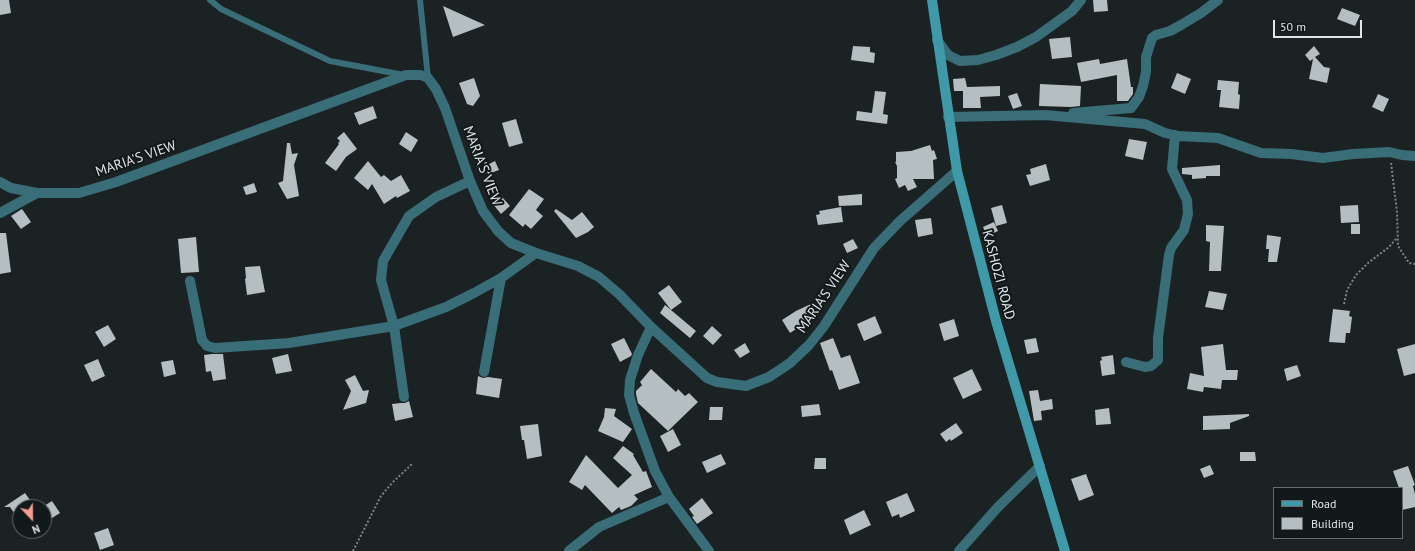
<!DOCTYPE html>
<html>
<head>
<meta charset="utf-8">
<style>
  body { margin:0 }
  #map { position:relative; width:1415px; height:551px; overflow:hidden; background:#1b2224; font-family:"PT Sans",sans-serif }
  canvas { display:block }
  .legend { position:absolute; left:1273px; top:487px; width:130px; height:52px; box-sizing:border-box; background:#12191a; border:1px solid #656b6c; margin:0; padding:5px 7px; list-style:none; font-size:12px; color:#e1e6e7 }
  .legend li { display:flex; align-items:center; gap:8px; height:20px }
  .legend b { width:20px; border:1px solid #656b6c }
  .north { position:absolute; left:12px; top:499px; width:40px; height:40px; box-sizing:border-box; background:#12191a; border:1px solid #656b6c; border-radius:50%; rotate:158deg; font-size:11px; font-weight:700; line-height:16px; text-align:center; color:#e1e6e7 }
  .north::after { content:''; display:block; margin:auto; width:14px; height:18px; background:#f59c91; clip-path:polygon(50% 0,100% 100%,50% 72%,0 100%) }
  .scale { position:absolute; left:1273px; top:20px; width:89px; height:18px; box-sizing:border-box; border:2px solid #e1e6e7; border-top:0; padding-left:5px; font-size:12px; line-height:14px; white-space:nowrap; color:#e1e6e7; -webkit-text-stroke:3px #12191a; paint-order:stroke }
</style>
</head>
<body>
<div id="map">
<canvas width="1415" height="551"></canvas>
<ul class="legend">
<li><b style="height:5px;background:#4099a8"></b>Road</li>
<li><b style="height:11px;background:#b5bec0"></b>Building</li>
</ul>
<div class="north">N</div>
<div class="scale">50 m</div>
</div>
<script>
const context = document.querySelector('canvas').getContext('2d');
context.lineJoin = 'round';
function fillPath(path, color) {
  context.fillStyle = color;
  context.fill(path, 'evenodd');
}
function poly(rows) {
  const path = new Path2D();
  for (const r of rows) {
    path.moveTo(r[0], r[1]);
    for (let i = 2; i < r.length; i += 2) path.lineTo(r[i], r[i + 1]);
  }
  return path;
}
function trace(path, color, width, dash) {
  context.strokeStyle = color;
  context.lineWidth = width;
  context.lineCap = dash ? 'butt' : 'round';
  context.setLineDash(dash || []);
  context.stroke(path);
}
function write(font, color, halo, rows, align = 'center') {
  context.font = font + ' "PT Sans",sans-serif';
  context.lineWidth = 4;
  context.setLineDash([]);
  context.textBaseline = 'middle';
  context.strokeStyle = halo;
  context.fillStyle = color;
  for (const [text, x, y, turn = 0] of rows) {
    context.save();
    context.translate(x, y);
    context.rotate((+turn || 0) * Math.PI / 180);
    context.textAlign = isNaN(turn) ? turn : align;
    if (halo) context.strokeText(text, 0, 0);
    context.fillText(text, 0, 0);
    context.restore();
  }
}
fillPath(poly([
  [0,0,9,0,11,13,0,15],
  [1093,0,1107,0,1108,11,1094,12],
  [443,6,485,25,453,37],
  [1342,8,1360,15,1355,26,1337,19],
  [1070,37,1072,57,1052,59,1049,39],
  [853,46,870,47,870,52,875,53,874,63,851,60],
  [1314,46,1320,54,1315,57,1324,67,1330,68,1327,83,1309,79,1313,59,1310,61,1305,55],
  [1099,59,1100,64,1127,59,1131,87,1133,87,1133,94,1128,101,1117,101,1117,75,1081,82,1077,63],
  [1177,73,1191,79,1185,94,1171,88],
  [474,78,480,96,473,106,467,104,459,83],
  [965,78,967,87,1000,86,1000,96,980,97,981,108,963,108,963,91,954,91,953,79],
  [1218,80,1239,82,1238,94,1240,95,1239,109,1219,107,1221,90,1217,90],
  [1040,84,1081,86,1080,106,1071,107,1039,106],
  [875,91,886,92,883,114,888,115,887,124,856,120,857,111,872,113],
  [1017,93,1022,106,1013,109,1008,96],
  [1378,94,1389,99,1383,112,1372,107],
  [373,106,377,118,359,125,354,113],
  [516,119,523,143,509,147,502,123],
  [344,132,357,149,346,157,336,171,325,163,339,144,338,143,340,141,337,138],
  [406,132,418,140,411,152,399,144],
  [1129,139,1147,142,1143,160,1125,156],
  [287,143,290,143,292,154,298,153,294,165,299,196,287,199,278,183,283,181],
  [930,145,932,151,934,150,937,159,933,160,934,179,913,179,917,187,908,191,905,185,899,188,895,179,897,178,897,166,895,162,896,162,896,152,911,151],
  [368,161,381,177,384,175,391,181,401,175,410,191,397,198,396,196,384,204,372,184,368,190,354,178],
  [495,161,499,170,488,174,485,166],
  [1046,164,1050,180,1030,186,1026,175,1031,174,1030,169],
  [1220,165,1220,176,1206,176,1206,178,1192,179,1192,175,1182,174,1182,168],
  [254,183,257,192,246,195,243,187],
  [529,189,544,199,536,210,543,216,531,229,525,224,523,227,509,215],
  [862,194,862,205,839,206,838,196],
  [502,197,510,206,501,214,493,204],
  [1002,205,1007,223,996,226,991,208],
  [1358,205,1359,222,1341,223,1340,206],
  [841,207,843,222,818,225,816,215,820,214,819,211],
  [22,209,31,222,21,229,11,216],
  [556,209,572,220,582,212,594,227,588,232,576,238,554,211],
  [931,218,933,234,918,237,915,220],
  [994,222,998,231,987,236,983,227],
  [1351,224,1360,224,1360,234,1351,234],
  [1206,225,1224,226,1221,271,1209,271,1210,242,1206,241],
  [0,233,6,233,11,272,0,274],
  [1267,235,1281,237,1277,262,1268,262,1269,249,1266,249],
  [196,237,199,272,181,273,178,239],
  [853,239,858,248,847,253,843,244],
  [260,266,265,292,247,295,245,279,246,278,245,267],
  [669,285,682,302,671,310,658,293],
  [1209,291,1227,294,1223,310,1205,307],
  [813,303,819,314,803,322,804,324,790,333,782,320,796,311],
  [665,305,696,331,690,338,660,313],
  [1333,309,1350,311,1349,316,1352,317,1350,333,1346,333,1345,343,1329,342],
  [875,316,882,333,864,341,857,324],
  [954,319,959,336,944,341,939,324],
  [108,325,116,339,104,347,95,332],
  [712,326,722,335,713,345,703,336],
  [624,338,632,354,631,356,620,362,611,344],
  [833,338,841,358,850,355,860,383,839,390,832,370,830,371,820,343],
  [1036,338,1039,352,1027,354,1024,340],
  [745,343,750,352,740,358,734,350],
  [1223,344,1226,370,1238,370,1237,380,1222,380,1221,389,1204,387,1203,392,1187,389,1190,373,1204,376,1201,347],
  [1415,344,1415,373,1404,376,1397,349],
  [212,354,223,354,226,379,213,381,211,371,206,372,204,355],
  [288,354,292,371,276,374,272,358],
  [1113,355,1115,374,1102,376,1100,361,1102,360,1101,357],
  [98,359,105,376,92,382,84,365],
  [173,360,176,374,164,377,161,362],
  [1297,365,1301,376,1287,381,1284,369],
  [651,369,676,392,678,389,685,396,689,393,698,402,668,431,638,403,636,394,636,391,642,385,640,382],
  [972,369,982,390,963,399,953,378],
  [355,375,363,391,369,390,366,403,343,410,351,391,345,380],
  [478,376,483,378,488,377,502,379,499,398,476,394],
  [1038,390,1040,401,1052,399,1053,409,1041,411,1042,420,1034,421,1029,391],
  [409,401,413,417,395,421,392,404,401,403,405,403],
  [819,404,821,415,802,417,801,406],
  [710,407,723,407,722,420,709,420],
  [605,408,616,409,614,416,632,429,623,442,598,431,604,417],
  [1109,408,1111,424,1096,425,1095,410],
  [1249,414,1249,416,1230,423,1230,429,1203,430,1203,416],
  [956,423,963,433,951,441,950,439,946,442,940,434],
  [538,424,542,456,527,459,524,440,522,440,520,426],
  [673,429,681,445,668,452,660,436],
  [623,446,634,454,633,455,643,472,646,471,652,487,634,495,638,499,631,506,621,510,619,507,612,513,585,485,582,490,569,482,586,455,618,488,632,475,613,458],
  [1240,452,1255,452,1256,461,1240,461],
  [721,454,726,464,707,473,702,462],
  [815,458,826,458,826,469,814,469],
  [1210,465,1214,474,1204,478,1200,469],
  [1408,466,1415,485,1413,486,1415,494,1415,507,1402,510,1402,488,1399,488,1393,471],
  [1086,474,1094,495,1079,501,1071,479],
  [25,493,35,507,20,507,20,522,10,507,4,507],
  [907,493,915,511,900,518,899,514,892,517,886,502],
  [702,498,713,513,697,524,692,517,694,516,689,509],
  [52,501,60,513,44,523,44,506],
  [864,510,871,525,850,535,844,520],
  [108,528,114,545,100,550,94,533]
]), '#b5bec0');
trace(poly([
  [1391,163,1397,212,1398,246,1409,263,1415,264],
  [1344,304,1347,290,1356,275,1368,263,1389,247,1397,238],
  [353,551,381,496,392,483,412,464]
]), '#7e8486', 2, [2, 2]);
trace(poly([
  [210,0,221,9,330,61,404,75],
  [420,0,428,78]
]), '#396d77', 6);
trace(poly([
  [937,40,948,55,960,61,978,60,996,55,1017,47,1036,37,1072,11,1081,0],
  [1073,113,1131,108,1139,97,1143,86,1146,72,1146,57,1152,38,1156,35,1170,31,1181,25,1201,13,1218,0],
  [948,117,1045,115,1145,124,1165,133,1178,136,1218,138,1261,153,1291,154,1323,158,1353,154,1389,152,1402,155,1415,156],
  [0,182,11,188,37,193,79,193,116,182,406,75,421,75,428,78,436,89,445,108,470,181,483,211,498,231,511,243,536,253,578,266,599,277,619,294,651,327,707,378,717,382,746,386,769,377,790,363,809,345,824,326,874,248,900,221,957,171],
  [0,213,37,193],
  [190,281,202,340,207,346,215,348,289,343,394,326,446,307,474,293,501,278,536,253],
  [651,327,638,355,630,380,629,395,634,413,655,471,669,497,709,551],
  [1126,362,1145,367,1151,366,1158,360,1158,338,1169,255,1171,248,1184,230,1188,214,1187,200,1172,169,1175,135],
  [484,372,501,278],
  [404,397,394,326,381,280,383,261,409,216,436,197,470,181],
  [569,551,599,527,669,497],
  [959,551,998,507,1040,466]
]), '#396d77', 10);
trace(poly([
  [932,0,957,171,996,321,1065,551]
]), '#4099a8', 10);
write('14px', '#e1e6e7', '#12191a', [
  ["MARIA'S VIEW",136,159,-19],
  ["MARIA'S VIEW",482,166,69],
  ["KASHOZI ROAD",998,275,75],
  ["MARIA'S VIEW",824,297,-56]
]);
</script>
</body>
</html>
